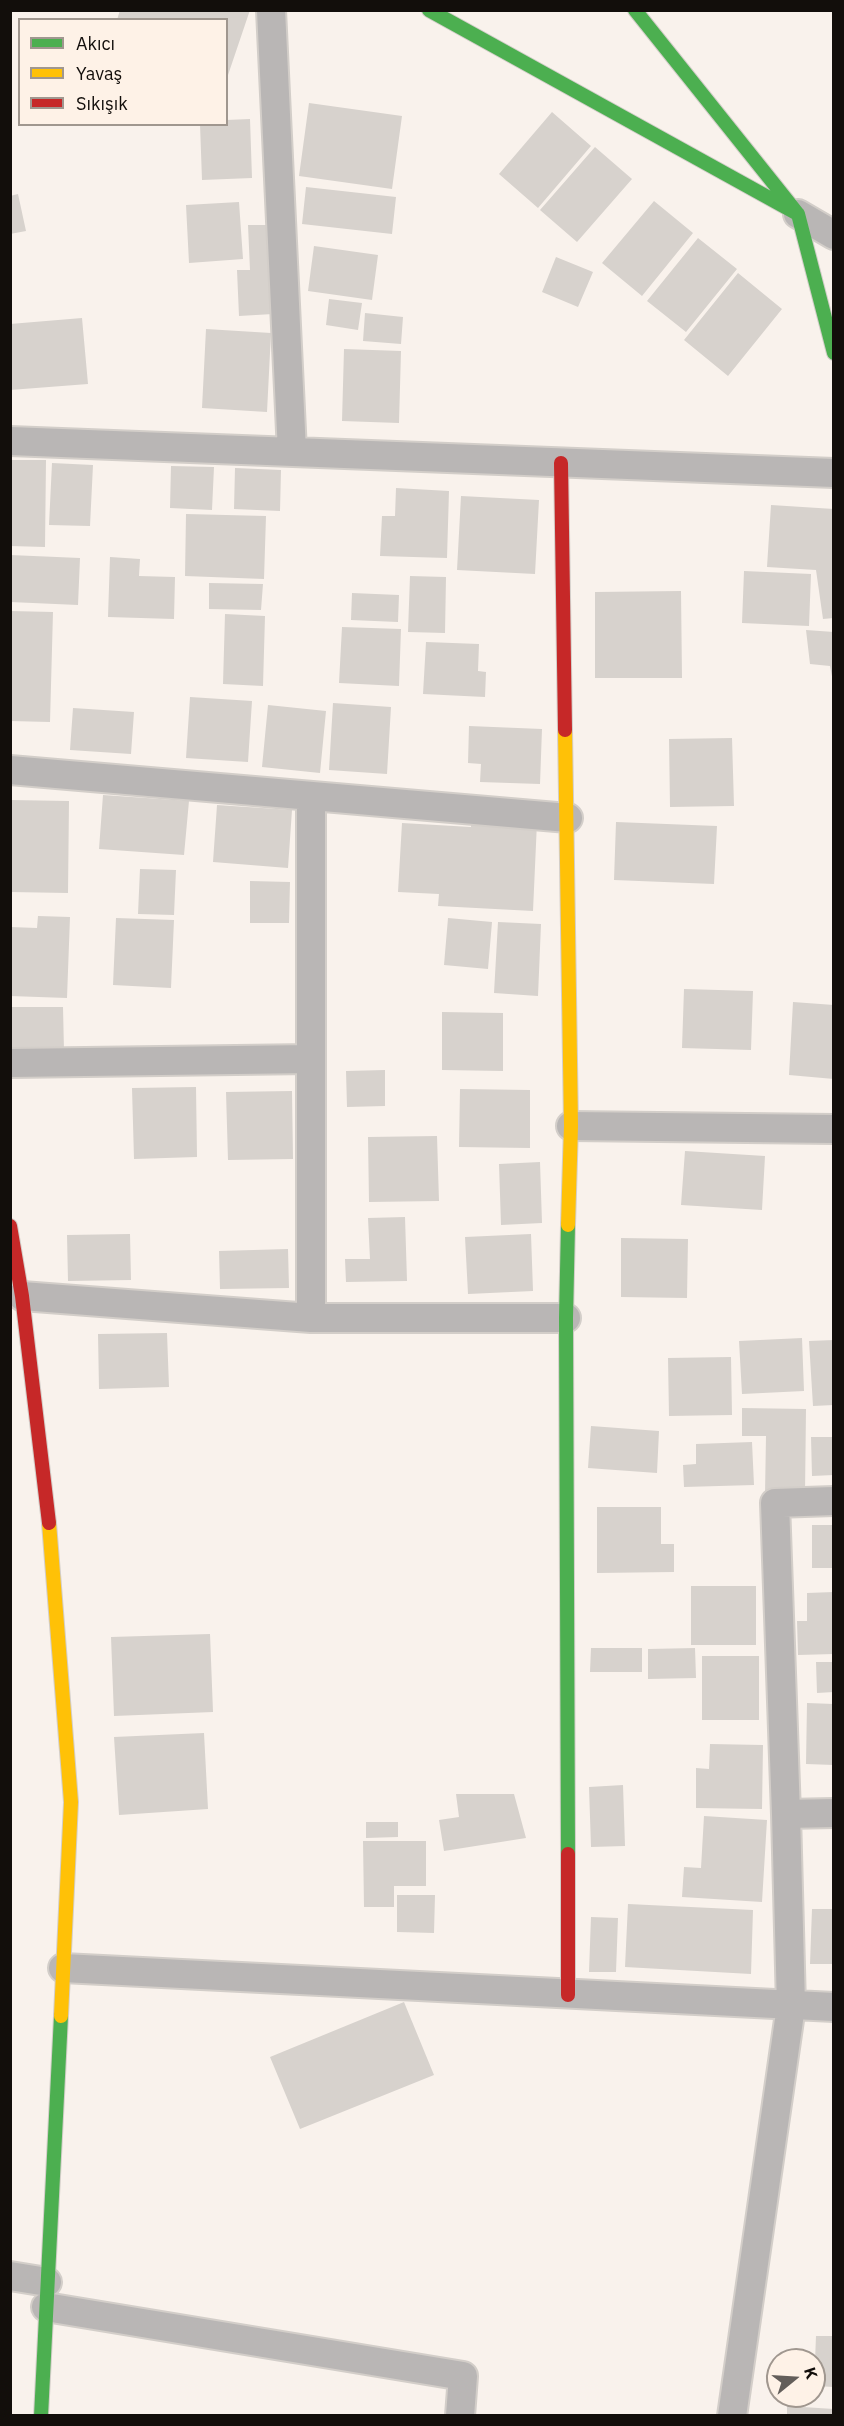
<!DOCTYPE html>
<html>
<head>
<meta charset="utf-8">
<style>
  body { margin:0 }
  #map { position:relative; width:844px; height:2426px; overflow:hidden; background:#f9f2ec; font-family:"IBM Plex Sans",sans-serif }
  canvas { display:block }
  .frame { position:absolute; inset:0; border:12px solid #120e0b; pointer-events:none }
  .legend { position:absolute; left:18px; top:18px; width:210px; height:108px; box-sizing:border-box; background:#fef2e7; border:2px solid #a0978f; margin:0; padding:8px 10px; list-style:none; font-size:18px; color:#120e0b }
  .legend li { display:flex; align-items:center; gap:12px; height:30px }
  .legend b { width:30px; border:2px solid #a0978f }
  .north { position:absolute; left:766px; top:2348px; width:60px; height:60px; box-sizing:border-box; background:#fef2e7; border:2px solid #a0978f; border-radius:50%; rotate:72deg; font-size:16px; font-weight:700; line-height:24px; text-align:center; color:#120e0b }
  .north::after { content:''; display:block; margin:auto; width:21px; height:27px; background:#635e5a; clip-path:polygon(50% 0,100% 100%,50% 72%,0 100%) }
</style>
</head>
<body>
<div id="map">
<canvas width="844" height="2426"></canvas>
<div class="frame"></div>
<ul class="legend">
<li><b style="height:8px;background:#4caf50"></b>Akıcı</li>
<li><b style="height:8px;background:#ffc107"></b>Yavaş</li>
<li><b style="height:8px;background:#c62828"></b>Sıkışık</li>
</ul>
<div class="north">K</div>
</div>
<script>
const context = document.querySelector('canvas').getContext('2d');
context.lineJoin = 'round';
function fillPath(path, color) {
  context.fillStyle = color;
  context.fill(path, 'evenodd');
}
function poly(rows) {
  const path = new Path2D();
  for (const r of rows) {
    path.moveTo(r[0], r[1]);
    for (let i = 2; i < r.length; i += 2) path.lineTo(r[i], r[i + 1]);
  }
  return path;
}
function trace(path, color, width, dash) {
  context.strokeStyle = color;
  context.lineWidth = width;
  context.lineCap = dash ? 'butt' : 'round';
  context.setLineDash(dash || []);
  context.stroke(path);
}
fillPath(poly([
  [120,10,250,10,227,78,226,20,117,20],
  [309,103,402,116,392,189,299,176],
  [552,112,591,146,538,208,499,174],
  [250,119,252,178,202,180,200,124,226,124,226,120],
  [595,147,632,179,577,242,540,210],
  [306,187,396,197,392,234,302,224],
  [18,194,26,231,10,234,10,196],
  [654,201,693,233,642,296,602,263],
  [239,202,243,259,189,263,186,205],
  [248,225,268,225,273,314,239,316,237,270,250,270],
  [698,238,737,269,686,332,647,301],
  [314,246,378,255,372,300,308,291],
  [556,257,593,272,578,307,542,292],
  [738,273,782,309,728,376,684,340],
  [329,299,362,303,358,330,326,325],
  [365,313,403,317,401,344,363,341],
  [82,318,88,384,10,390,10,324],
  [206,329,271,333,267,412,202,408],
  [344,349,401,351,399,423,342,421],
  [10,460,46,460,45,547,10,546],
  [52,463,93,465,90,526,49,525],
  [171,466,214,467,212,510,170,508],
  [235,468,281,470,280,511,234,509],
  [396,488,449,491,447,558,380,556,382,516,395,516],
  [461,496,539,500,535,574,457,570],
  [771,505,834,509,834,618,823,619,816,570,767,567],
  [186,514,266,516,264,579,185,576],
  [10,555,80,558,78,605,10,602],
  [110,557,140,559,139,576,175,577,174,619,108,617],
  [744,571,811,574,809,626,742,623],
  [410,576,446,577,445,633,408,632],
  [209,583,263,584,261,610,209,609],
  [681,591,682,678,595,678,595,592],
  [352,593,399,595,398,622,351,620],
  [10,611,53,612,50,722,10,721],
  [225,614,265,616,263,686,223,684],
  [342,627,401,629,399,686,339,683],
  [806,630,834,632,834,687,830,666,810,664],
  [426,642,479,644,478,671,486,672,485,697,423,694],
  [190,697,252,701,248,762,186,758],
  [333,703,391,707,387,774,329,770],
  [268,705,326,711,320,773,262,767],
  [73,708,134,712,131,754,70,750],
  [469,726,542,729,540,784,480,782,481,764,468,763],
  [732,738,734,806,670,807,669,739],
  [103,795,189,801,184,855,99,849],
  [10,800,69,801,68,893,10,892],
  [217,805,292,810,288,868,213,862],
  [471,818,537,822,533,911,438,906,439,894,398,892,402,823,471,827],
  [616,822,717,826,714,884,614,880],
  [140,869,176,870,174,915,138,914],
  [250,881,290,882,289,923,250,923],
  [38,916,70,917,67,998,10,996,10,927,37,928],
  [116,918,174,920,171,988,113,985],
  [448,918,492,922,488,969,444,965],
  [498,922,541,924,538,996,494,993],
  [684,989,753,991,751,1050,682,1048],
  [793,1002,834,1005,834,1079,789,1075],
  [10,1007,63,1007,64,1051,10,1051],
  [442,1012,503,1013,503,1071,442,1070],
  [385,1070,385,1106,347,1107,346,1071],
  [196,1087,197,1157,134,1159,132,1088],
  [460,1089,530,1090,530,1148,459,1147],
  [292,1091,293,1159,228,1160,226,1092],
  [437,1136,439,1201,369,1202,368,1137],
  [685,1151,765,1156,762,1210,681,1205],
  [540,1162,542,1223,501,1225,499,1164],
  [405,1217,407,1281,346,1282,345,1259,370,1259,368,1218],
  [130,1234,131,1280,68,1281,67,1235],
  [531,1234,533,1291,468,1294,465,1237],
  [621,1238,688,1239,687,1298,621,1297],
  [288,1249,289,1288,220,1289,219,1251],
  [167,1333,169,1387,99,1389,98,1334],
  [802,1338,804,1391,742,1394,739,1341],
  [834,1340,834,1405,813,1406,809,1341],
  [731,1357,732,1415,669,1416,668,1358],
  [742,1408,806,1409,805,1494,765,1494,766,1436,742,1436],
  [591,1426,659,1431,657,1473,588,1468],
  [811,1437,834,1437,834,1475,812,1476],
  [752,1442,754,1485,684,1487,683,1465,696,1464,696,1444],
  [597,1507,661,1507,661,1544,674,1544,674,1572,597,1573],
  [812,1525,834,1525,834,1568,812,1568],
  [691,1586,756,1586,756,1645,691,1645],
  [834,1592,834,1654,798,1655,797,1621,807,1621,807,1593],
  [210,1634,213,1712,114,1716,111,1637],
  [591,1648,642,1648,642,1672,590,1672],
  [695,1648,696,1678,648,1679,648,1649],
  [702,1656,759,1656,759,1720,702,1720],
  [816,1662,834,1662,834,1692,817,1693],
  [807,1703,834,1704,834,1765,806,1764],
  [204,1733,208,1809,119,1815,114,1737],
  [710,1744,763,1745,762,1809,696,1808,696,1768,709,1769],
  [623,1785,625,1846,591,1847,589,1787],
  [456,1794,514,1794,526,1838,444,1851,439,1820,459,1817],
  [704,1816,767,1820,762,1902,682,1897,684,1867,701,1868],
  [366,1822,398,1822,398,1837,366,1838],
  [363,1841,426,1841,426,1886,394,1886,394,1907,364,1907],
  [397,1895,435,1895,434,1933,397,1932],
  [628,1904,753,1910,751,1974,625,1967],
  [812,1909,834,1909,834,1964,810,1964],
  [591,1917,618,1918,616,1972,589,1972],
  [404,2002,434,2075,300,2129,270,2057],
  [816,2336,834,2336,834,2387,814,2386],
  [787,2406,834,2409,834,2416,787,2416]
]), '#d7d2cd');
const street = poly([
  [271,10,292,452],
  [798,214,834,235],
  [10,441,834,473],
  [10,770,568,818],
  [311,796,311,1318],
  [10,1063,311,1059],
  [571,1126,834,1129],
  [22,1296,311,1318,566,1318],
  [786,1814,834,1813],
  [63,1968,834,2007],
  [10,2276,47,2282],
  [46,2307,463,2376,460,2416],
  [732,2416,791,2006,786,1814,775,1503,834,1501]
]);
const fast = poly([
  [429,10,798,214],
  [635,10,798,214,834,353],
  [568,1854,566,1318,568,1225],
  [41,2416,61,2016]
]);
const slow = poly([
  [565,730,571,1126,568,1225],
  [49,1523,71,1802,61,2016]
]);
const jam = poly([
  [561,463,565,730],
  [10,1226,22,1296,49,1523],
  [568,1854,568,1995]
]);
trace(street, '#d3cec9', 32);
trace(fast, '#d3cec9', 16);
trace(slow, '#d3cec9', 16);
trace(jam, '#d3cec9', 16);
trace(street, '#b9b6b5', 28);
trace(fast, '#4caf50', 14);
trace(slow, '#ffc107', 14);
trace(jam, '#c62828', 14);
</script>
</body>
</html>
